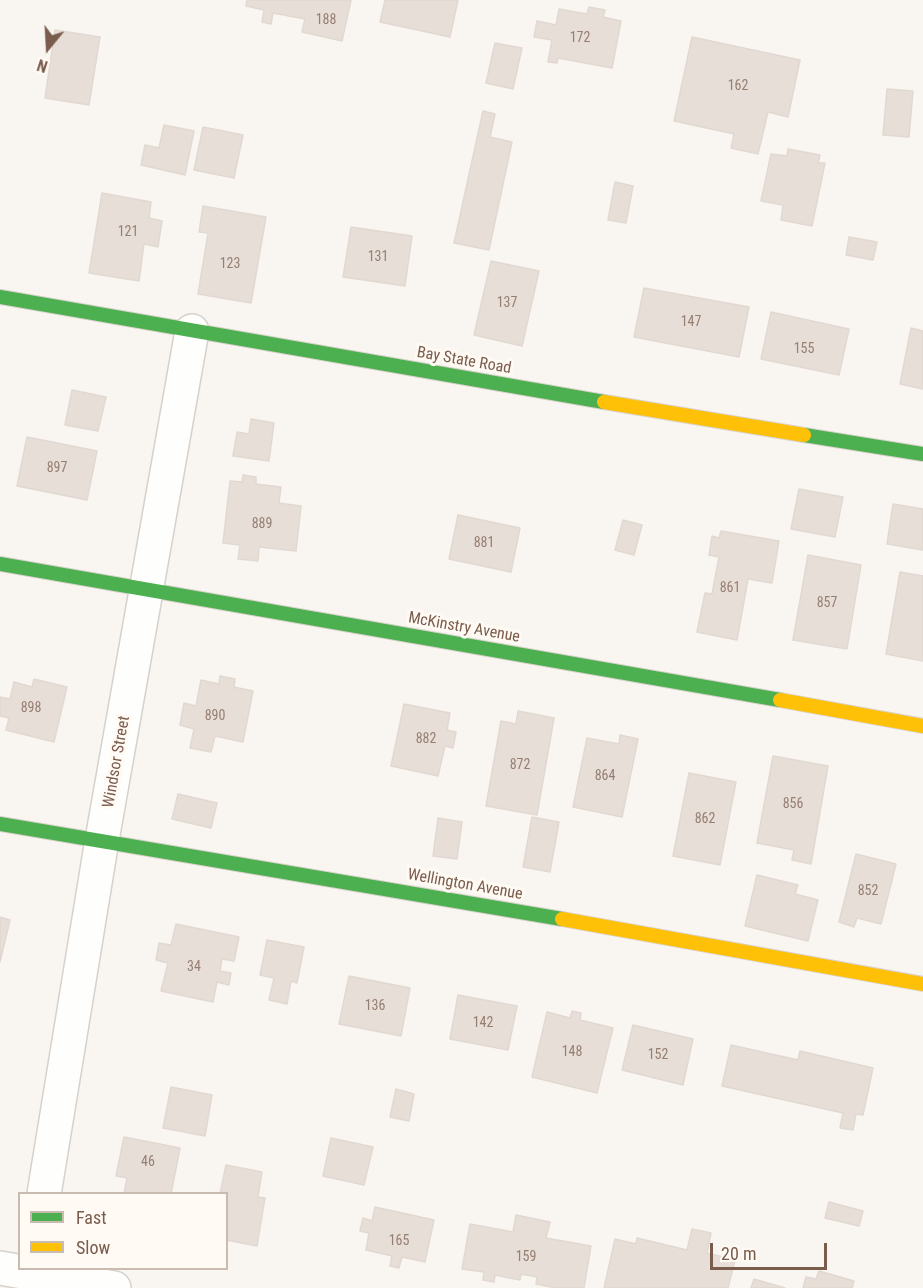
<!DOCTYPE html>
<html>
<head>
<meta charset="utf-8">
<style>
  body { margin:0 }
  #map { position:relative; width:923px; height:1288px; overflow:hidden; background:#f9f5f0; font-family:"Roboto Condensed",sans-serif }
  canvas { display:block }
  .legend { position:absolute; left:18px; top:1192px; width:210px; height:78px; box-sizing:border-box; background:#fffaf3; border:2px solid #cabbb1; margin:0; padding:8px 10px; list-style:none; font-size:18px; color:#7a5c4d }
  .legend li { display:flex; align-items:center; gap:12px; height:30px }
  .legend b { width:30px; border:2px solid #cabbb1 }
  .north { position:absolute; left:18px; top:18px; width:60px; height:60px; -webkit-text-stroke:4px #fffaf3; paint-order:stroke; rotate:198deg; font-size:16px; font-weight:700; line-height:24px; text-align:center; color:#7a5c4d }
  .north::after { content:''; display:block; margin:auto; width:21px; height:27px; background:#7a5c4d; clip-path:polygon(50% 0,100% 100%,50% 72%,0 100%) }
  .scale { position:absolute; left:710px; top:1243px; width:117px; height:27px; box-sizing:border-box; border:3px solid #7a5c4d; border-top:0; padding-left:8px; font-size:18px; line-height:21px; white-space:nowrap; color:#7a5c4d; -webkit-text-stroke:4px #fffaf3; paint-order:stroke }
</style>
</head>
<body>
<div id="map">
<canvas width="923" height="1288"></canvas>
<ul class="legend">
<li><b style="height:8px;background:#4caf50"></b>Fast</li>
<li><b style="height:8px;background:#ffc107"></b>Slow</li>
</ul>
<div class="north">N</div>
<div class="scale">20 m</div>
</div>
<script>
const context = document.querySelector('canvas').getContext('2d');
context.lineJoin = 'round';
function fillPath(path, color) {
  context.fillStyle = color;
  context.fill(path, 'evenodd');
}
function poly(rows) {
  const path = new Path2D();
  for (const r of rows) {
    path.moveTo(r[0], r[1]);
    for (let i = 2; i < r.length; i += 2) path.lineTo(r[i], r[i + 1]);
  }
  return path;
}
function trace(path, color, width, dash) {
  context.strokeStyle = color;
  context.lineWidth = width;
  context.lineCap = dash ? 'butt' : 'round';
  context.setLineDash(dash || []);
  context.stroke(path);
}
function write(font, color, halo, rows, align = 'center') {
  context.font = font + ' "Roboto Condensed",sans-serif';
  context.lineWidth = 6;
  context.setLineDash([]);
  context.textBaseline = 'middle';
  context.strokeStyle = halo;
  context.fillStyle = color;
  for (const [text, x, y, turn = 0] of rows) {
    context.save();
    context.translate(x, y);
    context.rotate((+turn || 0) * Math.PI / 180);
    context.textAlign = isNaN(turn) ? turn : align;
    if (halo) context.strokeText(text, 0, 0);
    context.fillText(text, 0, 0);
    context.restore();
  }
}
const building = poly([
  [247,0,351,0,342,41,302,32,305,19,273,13,271,24,262,22,264,10,246,6,247,0],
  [385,0,458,0,450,37,380,22,385,0],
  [589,7,605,10,603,17,621,21,612,68,558,58,557,63,548,62,552,40,534,37,537,21,556,25,559,9,587,14,589,7],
  [55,30,100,37,89,105,45,98,55,30],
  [692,37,800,60,788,117,768,112,758,154,731,148,734,134,674,121,692,37],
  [495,43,522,48,513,89,486,83,495,43],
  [887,89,913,91,909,137,883,135,887,89],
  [483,111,495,114,490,137,512,142,489,250,454,243,483,111],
  [164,125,194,131,185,175,141,165,145,145,159,148,164,125],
  [203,127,243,135,234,178,194,170,203,127],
  [788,149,820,155,818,163,825,163,812,226,781,220,783,205,761,201,771,154,787,156,788,149],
  [615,182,633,186,626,223,608,220,615,182],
  [102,193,151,202,149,218,162,221,158,247,144,244,139,281,89,273,102,193],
  [203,206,266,217,251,303,198,294,208,233,199,232,203,206],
  [351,227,412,236,405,286,343,277,351,227],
  [849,237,877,242,873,260,846,255,849,237],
  [491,261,539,271,522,346,474,335,491,261],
  [644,288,749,307,739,357,634,337,644,288],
  [771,312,849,329,839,375,761,359,771,312],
  [911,328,923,331,923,389,900,384,911,328],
  [72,390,106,397,98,431,65,425,72,390],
  [251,419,274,423,269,461,233,456,237,432,249,434,251,419],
  [27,437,97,451,87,500,17,486,27,437],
  [243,475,256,477,256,484,281,487,279,503,301,506,296,551,259,547,258,561,238,559,240,545,223,543,230,481,242,482,243,475],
  [799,489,843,497,835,537,791,529,799,489],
  [893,504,923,509,923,550,887,544,893,504],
  [458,515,520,528,511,572,449,559,458,515],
  [623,520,642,525,634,555,615,550,623,520],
  [721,531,779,541,772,583,748,579,737,640,697,632,705,593,712,594,719,557,709,555,712,536,719,538,721,531],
  [808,555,861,565,847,649,793,640,808,555],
  [900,572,923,576,923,661,886,654,900,572],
  [220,676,235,679,234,687,253,691,243,742,215,736,211,752,190,748,194,729,180,725,184,703,196,706,201,680,219,684,220,676],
  [34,679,67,687,54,742,6,730,9,718,0,716,0,697,10,699,14,682,32,687,34,679],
  [404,704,450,713,447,730,456,732,453,748,445,746,438,776,391,766,404,704],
  [518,711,554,718,537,815,486,806,501,721,516,724,518,711],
  [620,735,638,739,622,817,573,807,587,738,619,744,620,735],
  [773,756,828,766,811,864,792,860,794,850,757,843,773,756],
  [689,773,736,782,720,865,673,856,689,773],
  [178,794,217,803,211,828,172,819,178,794],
  [532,817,559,822,550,872,523,867,532,817],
  [438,818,462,822,457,859,433,856,438,818],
  [856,854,896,864,881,924,857,918,854,927,839,922,856,854],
  [757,875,798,885,795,894,818,900,808,941,745,926,757,875],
  [0,917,10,920,0,962,0,917],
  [176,924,239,937,234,961,222,959,220,971,231,973,229,985,217,982,213,1002,161,991,168,963,156,960,159,943,171,945,176,924],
  [267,940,304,947,297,983,291,981,287,1004,269,1000,274,978,260,975,267,940],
  [349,976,410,988,401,1036,339,1024,349,976],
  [458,995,517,1006,508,1050,450,1039,458,995],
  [572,1011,581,1013,580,1020,613,1028,597,1093,532,1077,547,1012,570,1018,572,1011],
  [633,1025,693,1039,683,1085,622,1070,633,1025],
  [731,1045,798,1060,800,1051,873,1068,863,1115,856,1114,853,1130,840,1128,843,1113,722,1086,731,1045],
  [171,1087,212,1095,205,1136,163,1128,171,1087],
  [396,1089,414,1094,409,1121,390,1117,396,1089],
  [124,1137,180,1148,171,1194,124,1194,127,1178,116,1176,124,1137],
  [331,1138,373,1147,364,1185,323,1176,331,1138],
  [226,1165,262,1172,258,1197,265,1198,257,1246,226,1240,226,1194,220,1194,226,1165],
  [829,1202,863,1211,859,1226,825,1218,829,1202],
  [375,1207,434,1220,425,1262,402,1257,399,1268,390,1266,392,1256,366,1250,369,1233,360,1231,363,1218,372,1221,375,1207],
  [516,1215,550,1222,546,1238,591,1246,584,1288,556,1288,536,1284,537,1277,521,1274,520,1280,495,1275,494,1282,483,1280,484,1272,462,1269,470,1224,513,1232,516,1215],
  [692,1229,711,1233,707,1253,735,1260,728,1288,604,1288,615,1239,636,1244,637,1238,687,1250,692,1229],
  [819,1271,854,1281,852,1288,803,1288,806,1277,816,1279,819,1271],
  [754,1279,785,1288,751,1288,754,1279]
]);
fillPath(building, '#e6ded7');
trace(building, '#e2d8d2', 1.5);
const street = poly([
  [44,1194,102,840,192,331],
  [0,1268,114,1288]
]);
const fast = poly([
  [0,297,604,402],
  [804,435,923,454],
  [0,564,780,700],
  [0,824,562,919]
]);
const slow = poly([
  [604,402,804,435],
  [780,700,923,726],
  [562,919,923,984]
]);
trace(street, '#d7d1cb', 36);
trace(fast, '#d9d2cb', 16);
trace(slow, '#d9d2cb', 16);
trace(street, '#fefefd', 33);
trace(fast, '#4caf50', 14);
trace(slow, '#ffc107', 14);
write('14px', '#977e72', null, [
  ["188",326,20],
  ["172",580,38],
  ["162",738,86],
  ["121",128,232],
  ["131",378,257],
  ["123",230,264],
  ["137",507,303],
  ["147",691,322],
  ["155",804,349],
  ["897",57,468],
  ["889",262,524],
  ["881",484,543],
  ["861",730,588],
  ["857",827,603],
  ["898",31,708],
  ["890",215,716],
  ["882",426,739],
  ["872",520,765],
  ["864",605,776],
  ["856",793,804],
  ["862",705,819],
  ["852",868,891],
  ["34",194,967],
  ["136",375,1006],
  ["142",483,1023],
  ["148",572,1052],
  ["152",658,1055],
  ["46",148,1162],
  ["165",399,1241],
  ["159",526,1257]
]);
write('16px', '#7a5c4d', '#fffaf3', [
  ["Bay State Road",464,361,10],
  ["McKinstry Avenue",464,628,10],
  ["Windsor Street",117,762,-80],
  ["Wellington Avenue",465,885,10]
]);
</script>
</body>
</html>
